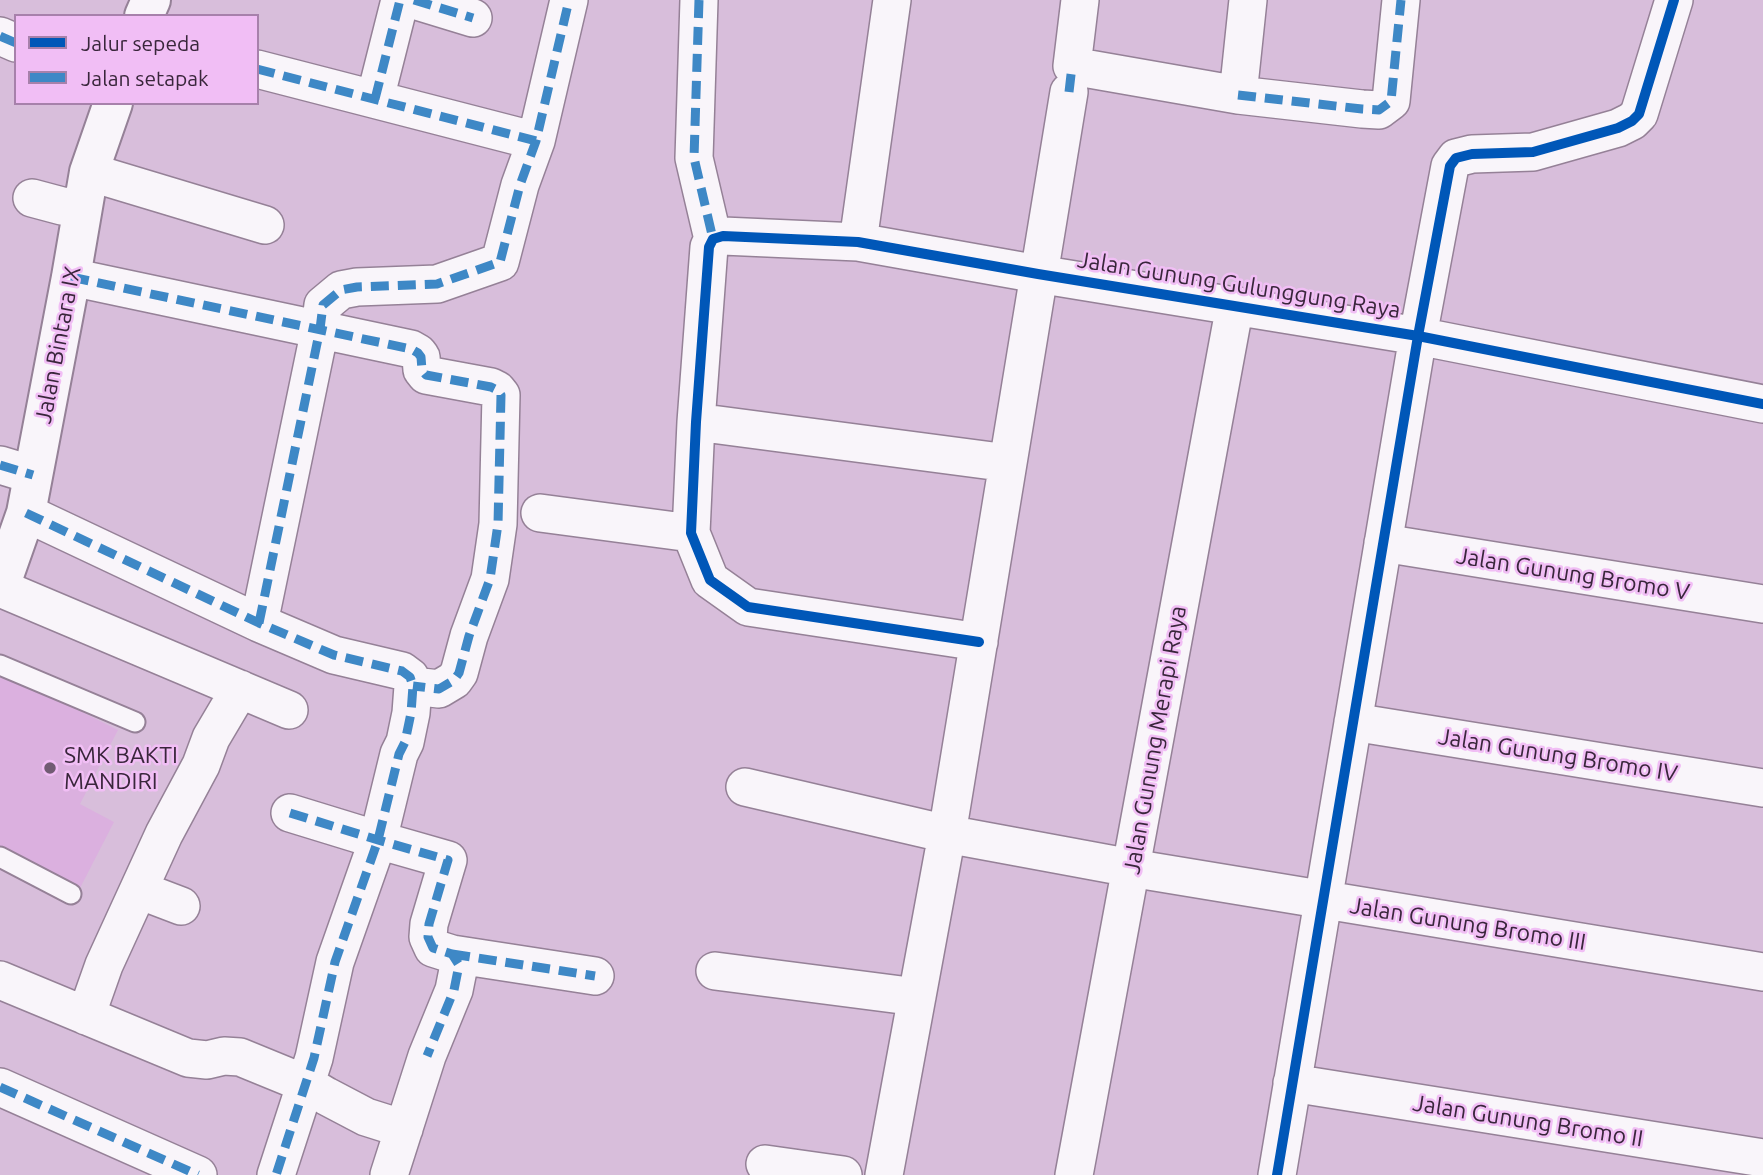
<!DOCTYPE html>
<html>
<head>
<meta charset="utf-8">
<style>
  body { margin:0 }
  #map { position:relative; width:1763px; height:1175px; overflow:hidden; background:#d8bedb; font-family:Ubuntu,sans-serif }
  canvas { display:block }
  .legend { position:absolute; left:14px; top:14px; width:245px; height:91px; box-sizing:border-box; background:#f1bef5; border:2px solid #a781ab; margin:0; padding:9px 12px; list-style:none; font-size:21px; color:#39263b }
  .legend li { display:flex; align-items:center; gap:14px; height:35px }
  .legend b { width:35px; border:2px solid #a781ab }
</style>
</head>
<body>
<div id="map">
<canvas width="1763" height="1175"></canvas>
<ul class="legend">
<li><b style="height:9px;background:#0057b8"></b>Jalur sepeda</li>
<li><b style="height:9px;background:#3e88c6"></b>Jalan setapak</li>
</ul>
</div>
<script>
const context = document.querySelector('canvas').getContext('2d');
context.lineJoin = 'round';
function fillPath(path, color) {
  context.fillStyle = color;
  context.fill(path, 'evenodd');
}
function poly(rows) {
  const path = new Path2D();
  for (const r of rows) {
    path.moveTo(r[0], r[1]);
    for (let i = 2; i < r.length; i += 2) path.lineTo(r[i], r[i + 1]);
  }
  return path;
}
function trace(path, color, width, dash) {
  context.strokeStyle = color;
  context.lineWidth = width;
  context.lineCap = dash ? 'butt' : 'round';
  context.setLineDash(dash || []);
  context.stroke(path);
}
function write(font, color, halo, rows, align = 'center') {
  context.font = font + ' Ubuntu,sans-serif';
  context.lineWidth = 5;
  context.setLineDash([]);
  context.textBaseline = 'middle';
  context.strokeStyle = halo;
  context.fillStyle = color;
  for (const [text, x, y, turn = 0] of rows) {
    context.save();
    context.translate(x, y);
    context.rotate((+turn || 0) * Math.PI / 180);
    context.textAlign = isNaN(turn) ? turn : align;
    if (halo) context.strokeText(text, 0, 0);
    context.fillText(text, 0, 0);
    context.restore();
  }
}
fillPath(poly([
  [0,671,118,730,80,804,114,822,78,892,0,852]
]), '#dbb0df');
const lane = poly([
  [0,665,135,722],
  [0,857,71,894]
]);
const street = poly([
  [414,0,473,18],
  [699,0,694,158,713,239],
  [1080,0,1072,66,1238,95,1362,109,1379,110,1391,101,1401,0],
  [0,36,16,43],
  [257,69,536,141],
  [1238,95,1248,0],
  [375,99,400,0],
  [89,172,265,225],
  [32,198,62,206,82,208],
  [858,242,892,0],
  [71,277,411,349,418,353,421,357,422,370,426,375,491,387,497,390,501,395,498,524,490,579,469,636,459,673,454,680,439,689,413,686],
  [696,422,1008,463],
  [0,465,33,475],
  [26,513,259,623,334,655,402,671,410,677,413,686,411,713,405,742,399,754,378,840,335,962,314,1058,276,1175],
  [540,513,691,533],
  [1383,543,1763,604],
  [0,588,289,710],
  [259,623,320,329,323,305,341,290,357,287,437,284,500,262,520,185,536,141,569,0],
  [979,642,748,607,710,580,691,533,696,422,709,247,713,239,723,236,858,242,1038,274,1418,336,1763,404],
  [1353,722,1763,788],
  [745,787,947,834,1069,92],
  [290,813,378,840,448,860,429,924,428,937,433,948,452,954,459,965,454,990,427,1056,389,1175],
  [139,890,181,906],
  [452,954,595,976],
  [715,971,917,997],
  [0,980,188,1058,207,1060,224,1056,240,1057,306,1084,326,1096,366,1117,404,1129],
  [86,1016,104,965,164,834,201,765,211,738,240,689],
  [1292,1083,1763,1158],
  [0,1087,198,1175],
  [765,1164,843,1175],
  [884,1175,947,834,1131,868,1763,972],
  [1074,1175,1235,305],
  [1277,1175,1418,336,1450,166,1456,158,1472,154,1533,152,1618,128,1632,121,1639,114,1674,0]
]);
const secondary = poly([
  [144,16,151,0],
  [0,587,26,513,71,277,89,172,113,103]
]);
trace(lane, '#958197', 23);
trace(street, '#958197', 40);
trace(secondary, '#958197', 42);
trace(lane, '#f9f5fa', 19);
trace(street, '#f9f5fa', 37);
trace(secondary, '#f9f5fa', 38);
trace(poly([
  [414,0,473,18],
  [699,0,694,158,713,239],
  [0,36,16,43],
  [257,69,536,141],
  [1069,92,1072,66],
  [1238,95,1362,109,1379,110,1391,101,1401,0],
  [375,99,400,0],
  [71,277,411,349,418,353,421,357,422,370,426,375,491,387,497,390,501,395,498,524,490,579,469,636,459,673,454,680,439,689,413,686],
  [0,465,33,475],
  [26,513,259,623,334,655,402,671,410,677,413,686,411,713,405,742,399,754,378,840,335,962,314,1058,276,1175],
  [259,623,320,329,323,305,341,290,357,287,437,284,500,262,520,185,536,141,569,0],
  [290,813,378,840,448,860,429,924,428,937,433,948,452,954,459,965,454,990,427,1056],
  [452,954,595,976],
  [0,1087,198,1175]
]), '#3e88c6', 9, [18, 9]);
trace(poly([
  [979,642,748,607,710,580,691,533,696,422,709,247,713,239,723,236,858,242,1038,274,1418,336,1763,404],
  [1277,1175,1418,336,1450,166,1456,158,1472,154,1533,152,1618,128,1632,121,1639,114,1674,0]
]), '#0057b8', 10);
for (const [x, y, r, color] of [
  [50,768,7,"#715b73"]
]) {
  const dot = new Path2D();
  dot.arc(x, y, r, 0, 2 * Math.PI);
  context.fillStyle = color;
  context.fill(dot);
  trace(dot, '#f1bef5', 2.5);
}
write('23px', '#39263b', '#f1bef5', [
  ["Jalan Gunung Gulunggung Raya",1239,285,9],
  ["Jalan Bintara IX",58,345,-79],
  ["Jalan Gunung Bromo V",1573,574,9],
  ["Jalan Gunung Merapi Raya",1155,740,-80],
  ["Jalan Gunung Bromo IV",1558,755,9],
  ["Jalan Gunung Bromo III",1468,924,9],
  ["Jalan Gunung Bromo II",1528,1121,9]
]);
write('23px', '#39263b', '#f1bef5', [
  ["SMK BAKTI",64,755],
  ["MANDIRI",64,781]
], 'left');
</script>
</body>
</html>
